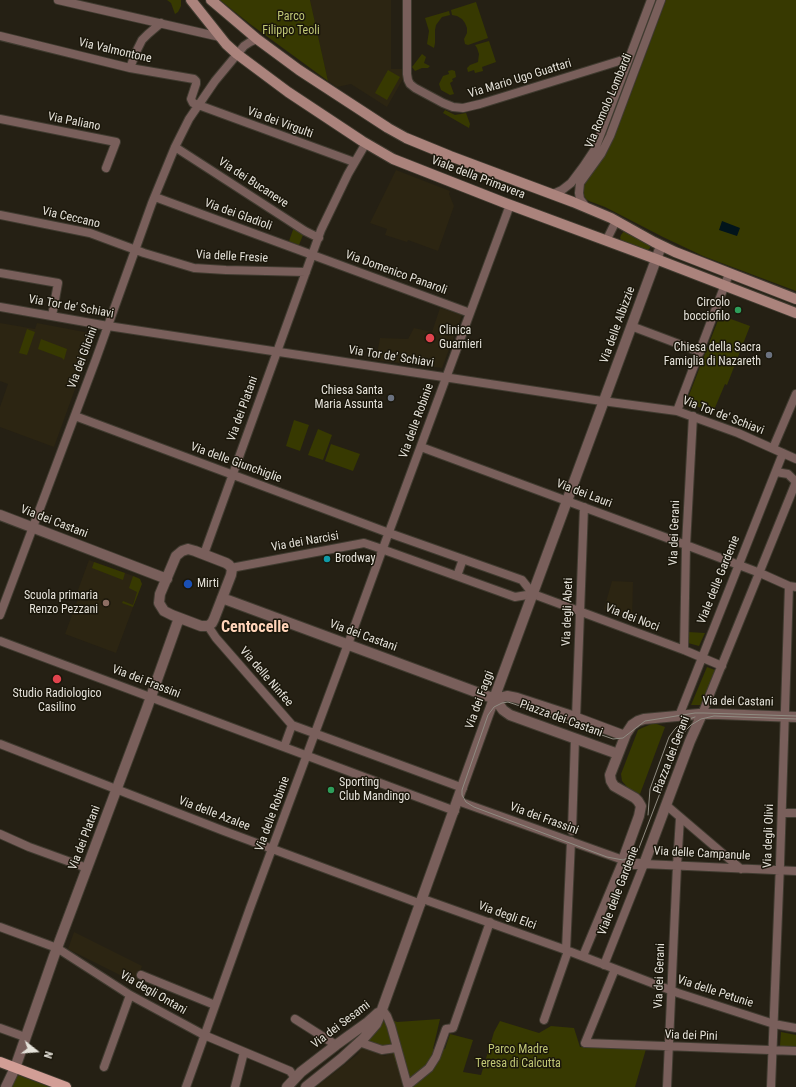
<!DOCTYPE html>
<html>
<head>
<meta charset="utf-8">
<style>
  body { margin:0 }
  #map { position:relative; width:796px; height:1087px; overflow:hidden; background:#252014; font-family:"Roboto Condensed",sans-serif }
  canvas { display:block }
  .north { position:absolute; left:16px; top:1031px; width:40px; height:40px; -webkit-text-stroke:3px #1b170b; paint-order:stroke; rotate:107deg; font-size:11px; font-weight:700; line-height:16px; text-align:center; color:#e5e2da }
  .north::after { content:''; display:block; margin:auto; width:14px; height:18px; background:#e5e2da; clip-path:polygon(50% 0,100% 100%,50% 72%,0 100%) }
</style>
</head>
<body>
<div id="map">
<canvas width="796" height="1087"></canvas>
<div class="north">N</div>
</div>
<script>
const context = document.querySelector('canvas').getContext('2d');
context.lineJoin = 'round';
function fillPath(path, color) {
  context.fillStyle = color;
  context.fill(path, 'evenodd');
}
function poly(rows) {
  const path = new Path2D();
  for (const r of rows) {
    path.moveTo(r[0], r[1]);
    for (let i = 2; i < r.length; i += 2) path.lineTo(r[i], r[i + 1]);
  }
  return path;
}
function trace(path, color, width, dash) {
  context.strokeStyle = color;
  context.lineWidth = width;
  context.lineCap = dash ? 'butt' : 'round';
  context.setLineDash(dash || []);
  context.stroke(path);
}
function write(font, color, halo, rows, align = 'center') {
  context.font = font + ' "Roboto Condensed",sans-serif';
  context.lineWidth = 3;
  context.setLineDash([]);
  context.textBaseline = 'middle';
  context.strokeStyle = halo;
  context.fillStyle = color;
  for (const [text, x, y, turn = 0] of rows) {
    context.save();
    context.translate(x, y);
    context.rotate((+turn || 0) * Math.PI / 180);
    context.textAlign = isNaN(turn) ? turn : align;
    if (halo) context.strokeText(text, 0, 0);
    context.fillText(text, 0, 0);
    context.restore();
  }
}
fillPath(poly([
  [310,0,391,0,391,69,403,69,403,79,387,107,351,84,337,87,328,81],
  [396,170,450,191,449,194,454,206,438,251,408,240,407,242,385,235,387,229,370,223],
  [440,308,462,315,442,368,376,360,380,338,408,339,414,328,432,332],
  [0,323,35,329,37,323,95,334,54,447,0,427,0,407,8,384,0,381],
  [89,560,139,578,141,582,141,586,116,653,65,634,78,599,78,590],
  [612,581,633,582,632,620,604,609],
  [74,932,142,966,136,983,68,949],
  [362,1047,385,1056,392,1051,404,1087,316,1087,358,1054]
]), '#2c2512');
fillPath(poly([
  [167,0,181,0,181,6,178,12,175,14,171,3],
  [220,0,310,0,328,81,250,24],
  [666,0,796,0,796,291,703,256,663,237,605,207,589,201,586,199,583,194,584,185,607,152,630,96],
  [476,2,488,38,468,45,465,44,464,39,467,33,467,28,465,23,462,19,457,16,452,15,451,10],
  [449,11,450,15,442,17,436,25,435,30,435,43,434,48,427,44,429,31,425,18],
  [489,41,496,62,482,67,483,71,475,73,474,70,468,72,467,68,470,65,478,62,479,54,477,48,475,45],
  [422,54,426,57,424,63,430,66,428,68,422,68,415,71,412,67],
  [388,70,400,77,387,100,375,93],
  [452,70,455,71,456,77,452,79,453,81,450,83,454,94,450,95,441,90,439,84,443,76,449,74,448,71],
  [445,110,455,115,466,113,470,124,469,128,443,113],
  [294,227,303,235,299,245,289,241],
  [624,231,650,245,650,248,648,250,646,250,622,241,620,238,621,235],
  [720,315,750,326,727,385,725,384,714,410,708,410,686,403],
  [27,329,35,332,27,355,19,353],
  [41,339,67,349,64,360,62,358,38,349],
  [294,420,309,425,300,451,286,446],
  [318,429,332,435,323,460,308,455],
  [331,444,360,454,353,471,325,461],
  [94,562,125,573,123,580,92,568],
  [133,576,140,579,142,584,133,607,122,603,123,601,133,605,137,592,129,588],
  [688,632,705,633,699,646,688,643],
  [707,667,715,670,701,705,691,705],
  [654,723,665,727,640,794,628,788,622,781,621,774,638,730,642,728],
  [385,1019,392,1020,397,1022,440,1019,433,1049,445,1049,450,1034,473,1040,463,1072,481,1075,494,1032,500,1021,539,1033,551,1026,574,1028,580,1047,646,1049,635,1087,404,1087,392,1051,369,1042,368,1040,368,1039,379,1028],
  [781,1032,796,1035,796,1047,780,1046],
  [15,1074,50,1087,11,1087]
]), '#373901');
fillPath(poly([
  [722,221,740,228,737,236,719,230]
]), '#02141b');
const minor = poly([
  [58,0,220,37],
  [407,0,407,74,408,80,410,84,415,88,443,103,453,107,463,108,480,104,629,58],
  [0,36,130,68,194,79,196,81,196,84,191,99,193,103,354,162],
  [130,68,136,52,142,40,148,34,161,23],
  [0,119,116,142,106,168],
  [175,147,305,231,319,238],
  [553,194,562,190,571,183,583,167,595,149,651,0],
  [155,197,470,313],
  [586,207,580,199,579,193,580,183,601,154,610,136,661,0],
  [0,215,90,233,144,253,194,268,226,270,306,272],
  [606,241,616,221],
  [0,273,58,283,52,316],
  [0,307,108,326,595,400,677,411,738,433,796,459],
  [631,326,700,352],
  [677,411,729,274],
  [75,416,389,533,522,580,533,594,684,650,722,666],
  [421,447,686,545,760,573,789,586,796,587],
  [773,448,796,394],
  [776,472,788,474,796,482],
  [204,554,321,230,348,174,366,143],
  [231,568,364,543,376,547,515,597,533,594],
  [457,576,463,559],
  [0,615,96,359,152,203,175,147,189,119,215,81,244,46,250,42,257,39],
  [208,626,216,638,292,725],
  [0,641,455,811],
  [684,650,686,545,693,416],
  [702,714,796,482],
  [679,716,783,453],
  [576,718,584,507],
  [0,744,224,831,421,904],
  [284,747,292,725,463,788],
  [458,801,623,860,583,956],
  [666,805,741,869],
  [782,813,796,813],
  [572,831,575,738],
  [0,834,29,847,87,868],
  [423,899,566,950,678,993,774,1024,796,1028],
  [0,927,57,948,130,995,204,1035,290,1071,295,1078],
  [566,950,571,841],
  [604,965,644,864,796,871],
  [615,969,585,1043,796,1051],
  [141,975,215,1005],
  [382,1009,387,1016,391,1026,408,1087],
  [295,1019,336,1045],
  [544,1020,568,951],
  [0,1028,25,1037],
  [359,1042,382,1050,396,1048],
  [104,1067,130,995],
  [408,1085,429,1068,436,1057,446,1029,453,1028,490,922],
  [186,1087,250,908,351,636,379,559,510,205],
  [235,1087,244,1052],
  [667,1087,677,866,680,818],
  [771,1087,780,864,789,586]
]);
const tertiary = poly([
  [0,515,167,579],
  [188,549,195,551,226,563,229,565,232,569,231,575,214,619,212,623,208,626,201,626,172,615,164,611,159,603,160,594,176,556,182,551,188,549],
  [222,598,495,699],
  [495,699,507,696,517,698,569,715,625,736],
  [495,699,503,710,510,715,618,754],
  [702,714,690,741,644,864,634,864,623,860,639,816,641,806,638,801,635,798,614,786,611,781,610,775,626,734,632,725,638,721,644,719,699,714,718,714,796,717],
  [6,1087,15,1068,54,956,147,708,179,618],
  [287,1087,301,1072,336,1045,368,1022,378,1013],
  [306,1087,341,1059,363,1039,376,1024,380,1015,488,715,661,246]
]);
const secondary = poly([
  [191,0,226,44,237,54,288,92,362,141,393,159,505,203,656,259,796,313],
  [211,0,257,39,299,70,388,128,406,138,450,156,573,202,611,218,654,242,675,252,796,299]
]);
const primary = poly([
  [0,1062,66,1087]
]);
trace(minor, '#403b30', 10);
trace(tertiary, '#403b30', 12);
trace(secondary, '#403b30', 12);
trace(primary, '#403b30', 12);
trace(minor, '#795f5b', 8);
trace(tertiary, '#795f5b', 10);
trace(secondary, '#ab837c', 10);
trace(primary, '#d29e96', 10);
trace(poly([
  [796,716,704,713,695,713,645,721,623,738,613,739,514,704,508,702,502,703,494,707,488,715,462,790,462,795,466,802,474,807,607,857,623,860,634,855,639,848,681,738,686,730,691,725,701,719,714,716,796,719],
  [648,815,650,789,669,737,675,729,680,724,689,719,695,717]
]), '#908c82', 1);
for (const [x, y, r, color] of [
  [738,310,4,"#2e9e5b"],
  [430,338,5,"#e0444e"],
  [769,355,4,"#6b7280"],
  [391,398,4,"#6b7280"],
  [327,559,4,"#0f9aa8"],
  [188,584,5,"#1a4fb4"],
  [106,603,4,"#8d6e63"],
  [57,679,5,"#e0444e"],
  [331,790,4,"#2e9e5b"]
]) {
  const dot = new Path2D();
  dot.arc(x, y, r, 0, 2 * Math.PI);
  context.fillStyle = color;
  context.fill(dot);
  trace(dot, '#1b170b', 1.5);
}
write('12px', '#c0c775', '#1b170b', [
  ["Parco",291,17],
  ["Filippo Teoli",291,31],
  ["Parco Madre",518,1050],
  ["Teresa di Calcutta",518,1064]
]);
write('12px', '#e5e2da', '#1b170b', [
  ["Via Valmontone",115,51,13],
  ["Via Mario Ugo Guattari",520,79,-17],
  ["Via Romolo Lombardi",609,101,-67],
  ["Via Paliano",74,122,11],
  ["Via dei Virgulti",280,123,20],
  ["Viale della Primavera",478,178,21],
  ["Via dei Bucaneve",253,183,33],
  ["Via dei Gladioli",238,215,20],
  ["Via Ceccano",71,218,13],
  ["Via delle Fresie",232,257,3],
  ["Via Domenico Panaroli",396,273,20],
  ["Via Tor de' Schiavi",71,307,10],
  ["Via delle Albizzie",618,325,-70],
  ["Via Tor de' Schiavi",391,357,9],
  ["Via dei Glicini",83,358,-70],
  ["Via dei Platani",243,409,-70],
  ["Via Tor de' Schiavi",723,416,21],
  ["Via delle Robinie",417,421,-70],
  ["Via delle Giunchiglie",236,463,20],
  ["Via dei Lauri",584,494,21],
  ["Via dei Castani",54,522,21],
  ["Via dei Gerani",675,533,-88],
  ["Via dei Narcisi",305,542,-10],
  ["Viale delle Gardenie",719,580,-68],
  ["Via degli Abeti",568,612,-88],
  ["Via dei Noci",632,618,21],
  ["Via dei Castani",363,636,20],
  ["Via delle Ninfee",266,677,49],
  ["Via dei Frassini",146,682,21],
  ["Via dei Faggi",480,700,-70],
  ["Via dei Castani",738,702,1],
  ["Piazza dei Castani",561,719,20],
  ["Piazza dei Gerani",672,755,-69],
  ["Via delle Azalee",214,814,21],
  ["Via delle Robinie",273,814,-70],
  ["Via dei Frassini",544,819,20],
  ["Via degli Olivi",769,836,-88],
  ["Via dei Platani",85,838,-69],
  ["Via delle Campanule",702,854,3],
  ["Viale delle Gardenie",619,891,-69],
  ["Via degli Elci",507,916,20],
  ["Via dei Gerani",660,976,-88],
  ["Via delle Petunie",715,992,18],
  ["Via degli Ontani",153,993,30],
  ["Via dei Sesami",341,1025,-37],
  ["Via dei Pini",691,1036,2]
]);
write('12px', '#e5e2da', '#1b170b', [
  ["Circolo",730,303],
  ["bocciofilo",730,317],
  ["Clinica",439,331,"left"],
  ["Guarnieri",439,345,"left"],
  ["Chiesa della Sacra",761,348],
  ["Famiglia di Nazareth",761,362],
  ["Chiesa Santa",383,391],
  ["Maria Assunta",383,405],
  ["Brodway",335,559,"left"],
  ["Mirti",197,584,"left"],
  ["Scuola primaria",98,596],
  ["Renzo Pezzani",98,610],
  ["Studio Radiologico",57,694,"center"],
  ["Casilino",57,708,"center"],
  ["Sporting",339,783,"left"],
  ["Club Mandingo",339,797,"left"]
], 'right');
write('bold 16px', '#ffd4b9', '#1b170b', [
  ["Centocelle",255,628]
]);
</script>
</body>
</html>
